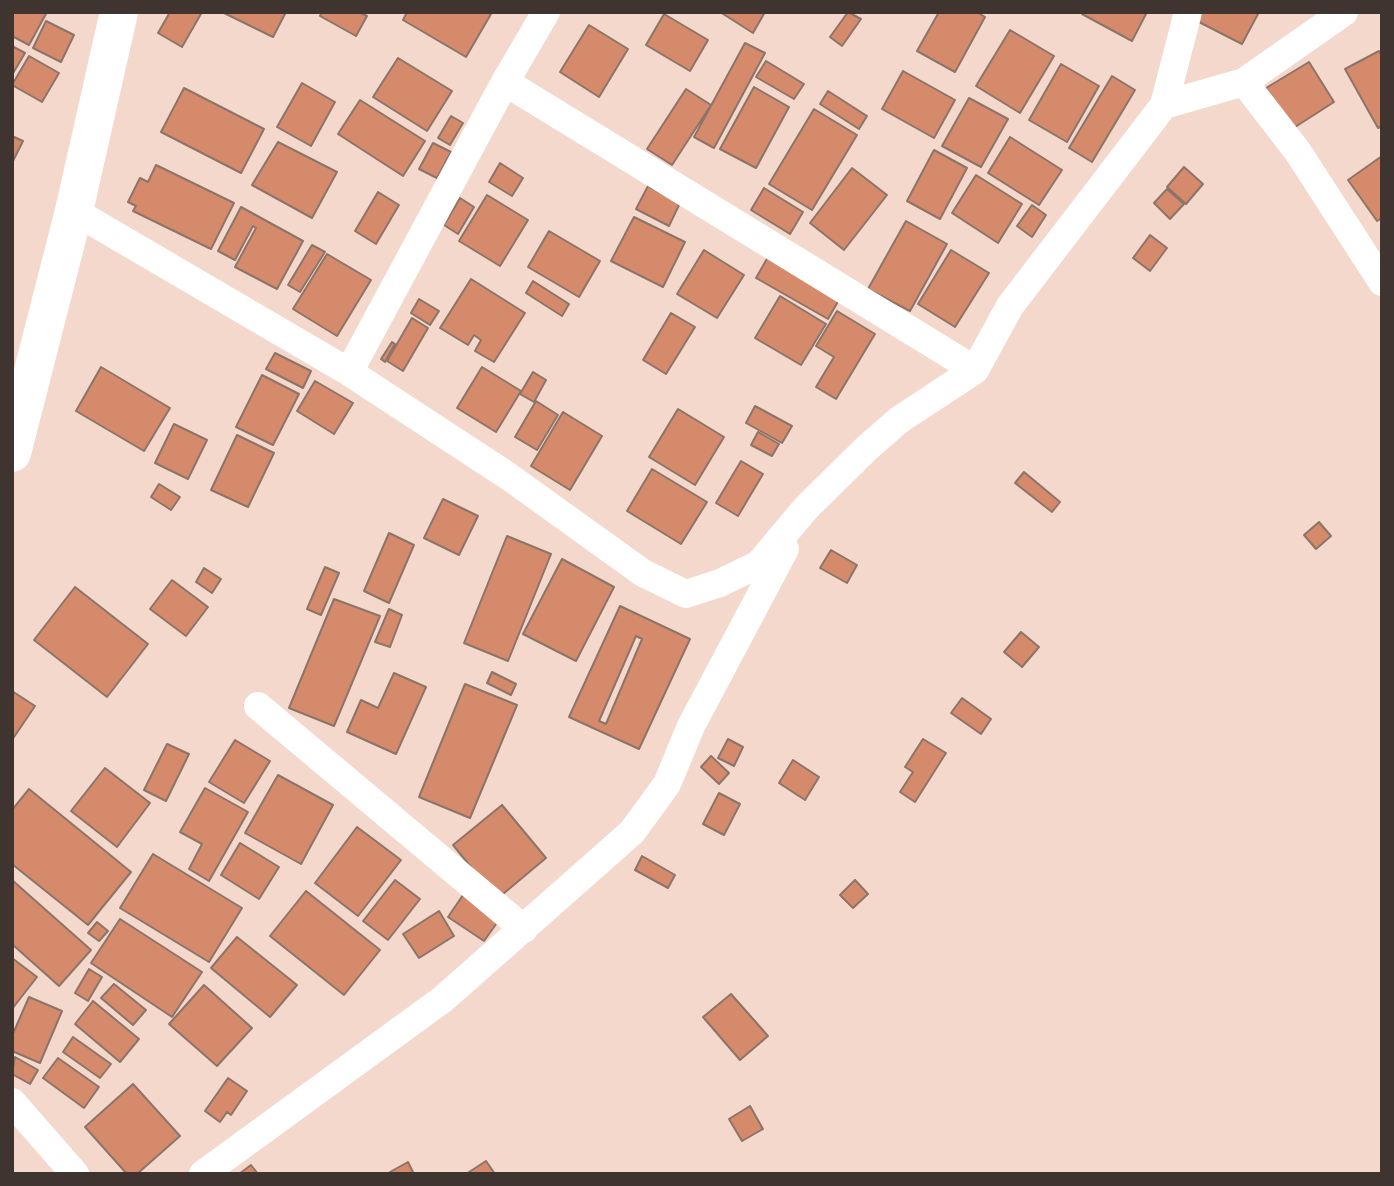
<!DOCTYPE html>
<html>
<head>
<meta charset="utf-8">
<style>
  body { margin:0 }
  #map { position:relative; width:1394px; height:1186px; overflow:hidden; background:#f4d8cc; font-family:Montserrat,sans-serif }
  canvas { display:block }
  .frame { position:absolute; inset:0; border:14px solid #3f342f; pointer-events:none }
</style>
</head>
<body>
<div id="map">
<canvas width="1394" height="1186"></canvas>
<div class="frame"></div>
</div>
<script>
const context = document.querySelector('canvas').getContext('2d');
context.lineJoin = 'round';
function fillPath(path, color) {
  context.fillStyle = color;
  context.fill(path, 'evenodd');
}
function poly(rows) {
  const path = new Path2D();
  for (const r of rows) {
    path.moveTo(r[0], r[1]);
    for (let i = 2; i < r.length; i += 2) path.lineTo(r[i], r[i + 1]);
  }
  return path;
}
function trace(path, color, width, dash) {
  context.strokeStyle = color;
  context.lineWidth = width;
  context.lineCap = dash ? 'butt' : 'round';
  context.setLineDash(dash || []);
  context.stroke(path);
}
const building = poly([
  [12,12,47,12,29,45,12,36,12,12],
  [170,12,202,12,182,47,158,33,170,12],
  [222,12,286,12,273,37,222,12],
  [322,12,359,12,367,16,356,36,320,16,322,12],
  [407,12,487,12,491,14,466,57,403,20,407,12],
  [720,12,765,12,753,33,720,12],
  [848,12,861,19,842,46,830,37,848,12],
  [939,12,977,12,985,17,955,72,917,51,939,12],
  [1083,12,1147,12,1132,41,1082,14,1083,12],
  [1199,12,1259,12,1242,44,1195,20,1199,12],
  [664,14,708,40,690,71,646,45,664,14],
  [46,21,74,35,61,62,33,48,46,21],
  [589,25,628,49,599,97,560,72,589,25],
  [1010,30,1054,56,1020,113,976,86,1010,30],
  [745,43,765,53,714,148,694,137,745,43],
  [12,46,25,53,12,75,12,46],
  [1379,51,1382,56,1382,126,1378,128,1345,69,1379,51],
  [29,56,59,73,42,102,12,85,29,56],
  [398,58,452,91,427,131,373,97,398,58],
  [766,61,804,84,794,99,756,77,766,61],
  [1309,62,1334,102,1292,129,1266,88,1309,62],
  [1061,64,1099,86,1067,142,1029,120,1061,64],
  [903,71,955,100,934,138,882,109,903,71],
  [1112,76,1135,90,1092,162,1069,148,1112,76],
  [302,83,335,102,311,146,277,127,302,83],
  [754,87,789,107,756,168,720,149,754,87],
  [184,88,264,129,241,173,161,132,184,88],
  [686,89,711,105,672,165,647,149,686,89],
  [828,91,867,116,859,129,820,104,828,91],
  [969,98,1008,119,981,167,942,146,969,98],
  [360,100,425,141,403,176,338,134,360,100],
  [814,109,857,135,812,210,769,184,814,109],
  [451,116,463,123,450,145,438,138,451,116],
  [12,136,23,141,13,161,12,160,12,136],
  [1010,137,1062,170,1039,205,988,173,1010,137],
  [278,142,337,172,312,218,252,185,278,142],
  [433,143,451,152,437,178,419,169,433,143],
  [934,150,967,168,940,219,907,201,934,150],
  [1382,156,1382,218,1377,221,1348,180,1382,156],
  [500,163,523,178,512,196,489,182,500,163],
  [156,165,234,203,211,249,133,211,136,206,128,202,140,178,148,182,156,165],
  [1184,167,1203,184,1186,204,1167,187,1184,167],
  [852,168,887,195,844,250,810,223,852,168],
  [976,175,1022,204,998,243,952,213,976,175],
  [648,186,680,203,669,226,636,209,648,186],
  [764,188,803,212,790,234,751,210,764,188],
  [1167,189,1184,204,1170,219,1154,203,1167,189],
  [378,192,399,205,376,244,355,231,378,192],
  [487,195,528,220,500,266,459,241,487,195],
  [460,198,474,207,458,234,444,225,460,198],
  [1032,205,1046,215,1032,237,1017,226,1032,205],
  [241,207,303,241,277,289,235,267,256,228,253,226,235,260,218,251,241,207],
  [634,217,685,242,663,287,611,261,634,217],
  [906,221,947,244,910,311,868,289,906,221],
  [549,231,600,261,579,297,528,267,549,231],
  [1150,235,1167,248,1150,271,1133,258,1150,235],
  [312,245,325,252,300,292,288,285,312,245],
  [704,250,744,275,717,318,677,294,704,250],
  [951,250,989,273,955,327,918,304,951,250],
  [327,254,371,280,337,336,293,309,327,254],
  [768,257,840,298,828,319,756,278,768,257],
  [471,279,525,313,494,362,475,351,481,340,474,335,468,345,440,328,471,279],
  [533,281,569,304,562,316,526,293,533,281],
  [780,296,826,324,801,365,755,338,780,296],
  [419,299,439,311,430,325,411,313,419,299],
  [837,311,875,334,836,399,816,387,834,357,816,346,837,311],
  [671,313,695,327,666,374,643,360,671,313],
  [412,318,428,328,403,371,387,361,412,318],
  [392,342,395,344,385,362,381,359,392,342],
  [275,353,311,371,303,388,266,369,275,353],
  [101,367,170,408,144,451,76,411,101,367],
  [482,367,521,391,496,432,457,408,482,367],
  [533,372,546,380,534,402,520,394,533,372],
  [262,375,299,394,273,445,236,427,262,375],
  [315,381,353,403,334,434,297,411,315,381],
  [536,401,558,415,537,450,515,437,536,401],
  [755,406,792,426,782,443,746,423,755,406],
  [678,409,724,437,695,485,649,457,678,409],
  [563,412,602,436,570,490,531,466,563,412],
  [174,424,207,440,188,479,155,463,174,424],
  [758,432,779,444,772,456,751,445,758,432],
  [237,435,274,453,248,507,211,490,237,435],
  [741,461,763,474,738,516,716,503,741,461],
  [652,469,707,502,681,544,627,511,652,469],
  [1024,472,1060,502,1052,512,1015,483,1024,472],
  [159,484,180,497,171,510,151,497,159,484],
  [443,499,478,516,459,555,424,538,443,499],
  [1319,522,1331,536,1316,549,1304,535,1319,522],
  [389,533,414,545,389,603,364,591,389,533],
  [507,536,551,554,508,661,464,643,507,536],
  [831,550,857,565,847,583,820,568,831,550],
  [562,559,614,587,576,661,523,634,562,559],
  [325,567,339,573,321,615,307,609,325,567],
  [204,568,221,579,212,593,196,582,204,568],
  [172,580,208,607,186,636,150,609,172,580],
  [75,587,148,644,107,697,34,640,75,587],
  [334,599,380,616,334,726,289,708,334,599],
  [620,606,690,639,639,749,569,717,620,606],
  [636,636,642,639,606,724,599,721,636,636],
  [389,609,402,615,390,647,375,642,389,609],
  [1021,632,1039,647,1022,667,1004,652,1021,632],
  [492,672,516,684,511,695,487,683,492,672],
  [394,673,426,687,396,754,347,732,361,700,378,708,394,673],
  [465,684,517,705,470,818,419,797,465,684],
  [12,691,35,706,12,740,12,691],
  [962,698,991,719,981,734,951,713,962,698],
  [728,739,743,747,734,766,718,758,728,739],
  [923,739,946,753,915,802,900,792,913,772,905,767,923,739],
  [235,740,270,761,244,803,209,782,235,740],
  [167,744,189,754,166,801,144,790,167,744],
  [711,756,729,773,719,784,701,767,711,756],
  [793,760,819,777,805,800,779,783,793,760],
  [105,768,150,803,117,847,71,811,105,768],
  [278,775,333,805,301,864,245,833,278,775],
  [205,788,248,812,209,881,189,869,202,844,180,832,205,788],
  [29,789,131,872,88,925,12,864,12,810,29,789],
  [719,793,740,804,724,835,703,824,719,793],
  [502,805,546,858,497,899,453,845,502,805],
  [357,827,401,860,358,916,315,883,357,827],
  [240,843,279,867,259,899,221,875,240,843],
  [153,854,242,908,209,962,120,908,153,854],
  [642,856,675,875,668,888,635,870,642,856],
  [12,880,91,950,59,986,12,944,12,880],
  [395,880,420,899,388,940,363,921,395,880],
  [855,880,868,894,853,908,840,895,855,880],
  [306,891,380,950,344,995,270,936,306,891],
  [463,895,499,920,484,941,448,917,463,895],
  [439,911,454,936,419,958,403,934,439,911],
  [120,919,202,972,172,1017,91,963,120,919],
  [97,922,108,931,99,941,88,933,97,922],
  [237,937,297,985,270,1017,211,968,237,937],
  [12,958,37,977,12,1009,12,958],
  [89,969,102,977,88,1001,75,993,89,969],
  [114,984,146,1010,133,1025,101,998,114,984],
  [204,985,252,1028,217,1066,169,1024,204,985],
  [731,994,768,1036,740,1060,703,1017,731,994],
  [29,997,62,1011,40,1063,12,1051,12,1036,29,997],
  [93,1001,139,1039,120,1062,75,1024,93,1001],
  [73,1037,111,1064,100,1078,63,1052,73,1037],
  [15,1057,38,1070,30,1084,12,1074,15,1057],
  [58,1058,99,1087,84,1108,43,1078,58,1058],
  [228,1078,247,1091,231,1115,227,1112,220,1122,205,1111,228,1078],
  [133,1084,180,1136,137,1174,127,1174,85,1127,133,1084],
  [750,1106,763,1129,742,1141,729,1119,750,1106],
  [486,1161,495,1174,466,1174,486,1161],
  [408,1162,414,1174,391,1174,390,1172,408,1162],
  [251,1165,258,1174,239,1174,251,1165]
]);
fillPath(building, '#d58b6b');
trace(building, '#8d7469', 2);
trace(poly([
  [505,82,975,370],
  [1244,82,1344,12],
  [1164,105,1188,12],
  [74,211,349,372,508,476,643,573,686,594,720,583,759,564,806,508,867,448,899,420,975,370,1010,306,1164,105,1244,82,1298,152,1382,282],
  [349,372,505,82,546,12],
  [258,706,524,929],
  [12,1102,75,1174],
  [203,1174,443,999,632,832,667,784,691,726,785,549]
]), '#fff', 28);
trace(poly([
  [12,453,74,211,119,12]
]), '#fff', 38);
</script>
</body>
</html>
